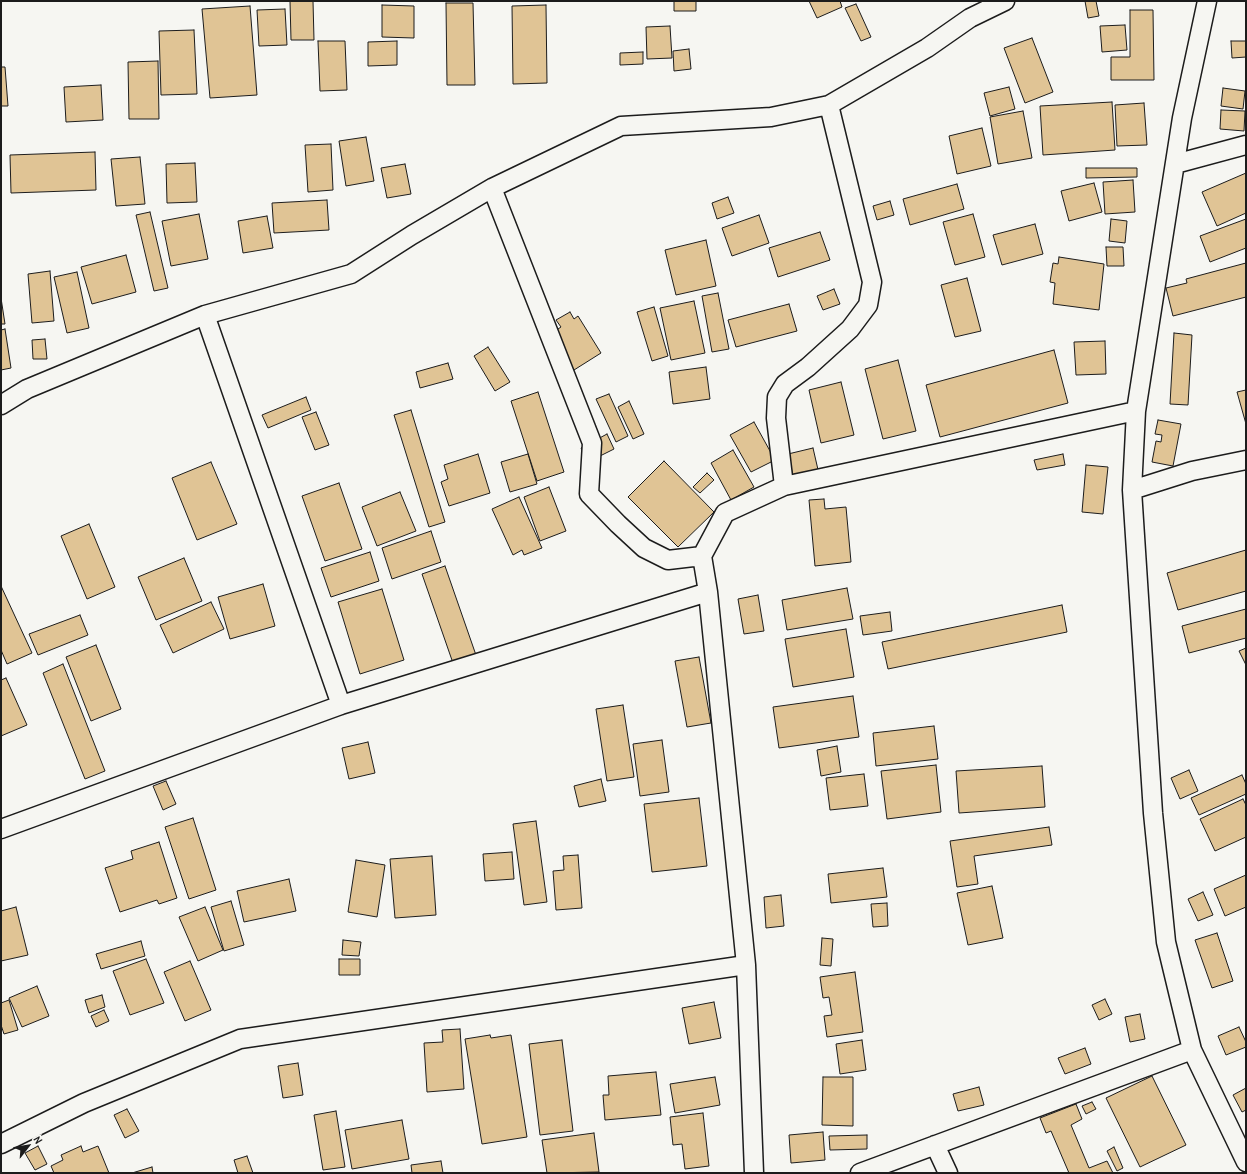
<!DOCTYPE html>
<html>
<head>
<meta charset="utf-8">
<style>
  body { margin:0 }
  #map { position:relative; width:1247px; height:1174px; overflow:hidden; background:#f6f6f2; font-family:"Patrick Hand",sans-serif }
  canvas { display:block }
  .frame { position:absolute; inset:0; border:2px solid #1c1c1c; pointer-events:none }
  .north { position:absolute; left:8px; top:1126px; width:40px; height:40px; -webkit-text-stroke:3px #f6f6f2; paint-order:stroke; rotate:59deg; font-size:11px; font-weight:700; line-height:16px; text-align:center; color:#1c1c1c }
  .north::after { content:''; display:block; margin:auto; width:14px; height:18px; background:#1c1c1c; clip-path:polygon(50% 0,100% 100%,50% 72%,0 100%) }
</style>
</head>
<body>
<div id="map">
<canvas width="1247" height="1174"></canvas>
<div class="frame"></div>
<div class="north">N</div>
</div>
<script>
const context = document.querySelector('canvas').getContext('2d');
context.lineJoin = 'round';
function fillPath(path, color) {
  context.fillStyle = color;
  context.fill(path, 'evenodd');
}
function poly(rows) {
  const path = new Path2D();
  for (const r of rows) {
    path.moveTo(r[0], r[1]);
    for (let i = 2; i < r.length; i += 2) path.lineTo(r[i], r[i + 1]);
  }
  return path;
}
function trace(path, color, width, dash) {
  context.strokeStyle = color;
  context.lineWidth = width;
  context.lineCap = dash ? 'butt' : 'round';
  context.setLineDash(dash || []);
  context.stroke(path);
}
const building = poly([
  [290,1,313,1,314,40,291,40,290,1],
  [674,1,696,1,696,11,674,11,674,1],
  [809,1,840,1,842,7,817,18,809,1],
  [1085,1,1096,1,1099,16,1088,18,1085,1],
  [446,3,473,3,475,85,447,85,446,3],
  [856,4,871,37,861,41,845,8,856,4],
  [382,5,414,6,414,38,382,37,382,5],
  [546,5,547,83,513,84,512,6,546,5],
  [250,6,257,95,210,98,202,9,250,6],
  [285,9,287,45,259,46,257,10,285,9],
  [1130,10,1153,10,1154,80,1111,80,1111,57,1130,57,1130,10],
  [1125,25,1127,50,1102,52,1100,26,1125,25],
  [670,26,672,58,647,59,646,27,670,26],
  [194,30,197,94,161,95,159,31,194,30],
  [1032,38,1053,92,1025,103,1004,48,1032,38],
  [318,41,345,41,347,90,320,91,318,41],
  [397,41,397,65,368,66,368,42,397,41],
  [1231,41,1246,41,1246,57,1232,58,1231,41],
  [689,49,691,69,674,71,673,51,689,49],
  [643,52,643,64,620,65,620,53,643,52],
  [158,61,159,119,129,119,128,62,158,61],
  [1,67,5,67,8,106,1,106,1,67],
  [101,85,103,120,66,122,64,87,101,85],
  [1009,87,1015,109,990,116,984,93,1009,87],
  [1223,88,1245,91,1243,109,1221,106,1223,88],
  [1112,102,1115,150,1043,155,1040,106,1112,102],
  [1144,103,1147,145,1117,146,1115,105,1144,103],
  [1221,110,1245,111,1244,131,1220,129,1221,110],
  [1023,111,1032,158,998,164,990,117,1023,111],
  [982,128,991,166,957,174,949,136,982,128],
  [366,137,374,181,346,186,339,141,366,137],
  [331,144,333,190,308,192,305,145,331,144],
  [95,152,96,190,11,193,10,155,95,152],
  [140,157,145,204,116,206,111,159,140,157],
  [195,163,197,202,167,203,166,164,195,163],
  [405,164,411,194,387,198,381,168,405,164],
  [1086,168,1137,168,1137,177,1086,178,1086,168],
  [1246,173,1246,213,1217,226,1202,192,1246,173],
  [1133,180,1135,212,1105,214,1103,182,1133,180],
  [1094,183,1102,212,1069,221,1061,191,1094,183],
  [957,184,964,209,910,225,903,199,957,184],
  [728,197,734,213,717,219,712,203,728,197],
  [327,200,329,230,274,233,272,203,327,200],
  [890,201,894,215,877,220,873,206,890,201],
  [150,212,168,288,154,291,136,215,150,212],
  [199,214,208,259,171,266,162,221,199,214],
  [973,214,985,257,955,265,943,222,973,214],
  [759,215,769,243,732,256,722,228,759,215],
  [267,216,273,248,243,253,238,221,267,216],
  [1111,219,1127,221,1125,243,1109,241,1111,219],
  [1246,219,1246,248,1210,262,1200,236,1246,219],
  [1035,224,1043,254,1002,265,993,235,1035,224],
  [820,232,830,260,778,277,769,248,820,232],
  [706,240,716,286,676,295,665,250,706,240],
  [1106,247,1123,247,1124,266,1107,266,1106,247],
  [126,255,136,292,92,304,81,267,126,255],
  [1059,257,1104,264,1099,310,1053,304,1055,283,1050,282,1053,263,1058,264,1059,257],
  [1246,263,1246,297,1173,316,1166,288,1187,283,1186,279,1246,263],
  [50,271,54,321,32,323,28,274,50,271],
  [77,272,89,328,67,333,54,277,77,272],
  [967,278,981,331,955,337,941,285,967,278],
  [834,289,840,304,823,310,817,296,834,289],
  [718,293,729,349,712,352,702,296,718,293],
  [1,298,5,324,1,324,1,298],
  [694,301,705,353,671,360,660,308,694,301],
  [789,304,797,331,736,347,728,320,789,304],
  [654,307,668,356,652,361,637,312,654,307],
  [570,312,574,319,578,316,601,353,574,370,552,333,561,327,556,320,570,312],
  [5,329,11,368,1,370,1,330,5,329],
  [1174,333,1192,335,1188,405,1170,404,1174,333],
  [45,339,47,359,33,359,32,340,45,339],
  [1105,341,1106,374,1076,375,1074,342,1105,341],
  [488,347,510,382,495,391,474,356,488,347],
  [1054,350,1068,403,940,437,926,385,1054,350],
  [898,360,916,431,883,439,865,369,898,360],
  [448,363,453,379,420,388,416,372,448,363],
  [706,367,710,399,673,404,669,372,706,367],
  [841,382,854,435,821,443,809,390,841,382],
  [1246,390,1246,424,1237,392,1246,390],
  [538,392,564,472,537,481,511,401,538,392],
  [609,394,628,436,616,442,596,399,609,394],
  [306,397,311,410,268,428,262,415,306,397],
  [629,401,644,434,633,439,618,407,629,401],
  [411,410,445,522,429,527,394,415,411,410],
  [316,412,329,445,315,450,302,417,316,412],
  [1158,420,1181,424,1173,466,1152,462,1156,441,1161,442,1162,435,1155,434,1158,420],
  [754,422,775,460,751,472,730,435,754,422],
  [607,434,614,449,588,462,581,448,607,434],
  [813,448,819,474,794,480,788,454,813,448],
  [733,450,754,487,731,500,711,463,733,450],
  [478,454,490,493,449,506,441,482,448,479,444,465,478,454],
  [528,454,537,484,510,492,501,462,528,454],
  [1063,454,1065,465,1037,470,1034,460,1063,454],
  [664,461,714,512,678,547,628,497,664,461],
  [211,462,237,524,197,540,172,478,211,462],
  [1086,465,1108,467,1103,514,1082,512,1086,465],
  [707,473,714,480,700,493,693,487,707,473],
  [339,483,362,549,325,561,302,496,339,483],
  [549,487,566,531,540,541,524,497,549,487],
  [400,492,416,531,377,546,362,507,400,492],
  [519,497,542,548,524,555,522,550,513,555,492,509,519,497],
  [824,499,825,509,846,507,851,562,815,566,809,500,824,499],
  [89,524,115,587,87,599,61,536,89,524],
  [431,531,441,562,392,579,382,548,431,531],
  [1246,550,1246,591,1178,610,1167,573,1246,550],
  [370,552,379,581,331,597,321,568,370,552],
  [184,558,202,601,156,620,138,577,184,558],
  [445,566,477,658,454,666,422,574,445,566],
  [263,584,275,626,230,639,218,597,263,584],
  [1,586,32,653,7,664,1,650,1,586],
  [847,588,853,619,787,630,782,600,847,588],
  [382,589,404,660,360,674,338,602,382,589],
  [758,595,764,631,744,634,738,599,758,595],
  [211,602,224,629,173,653,160,625,211,602],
  [1062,605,1067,632,888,669,882,642,1062,605],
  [1246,609,1246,638,1189,653,1182,626,1246,609],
  [890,612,892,631,863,635,860,616,890,612],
  [80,615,88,635,38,655,29,634,80,615],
  [846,629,854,677,793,687,785,639,846,629],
  [96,645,121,709,91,721,66,657,96,645],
  [1246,648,1246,665,1239,651,1246,648],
  [699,657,711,723,687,727,675,661,699,657],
  [63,664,105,771,85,779,43,673,63,664],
  [6,678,27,725,1,736,1,680,6,678],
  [853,696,859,737,779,748,773,707,853,696],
  [623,705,634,777,607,781,596,709,623,705],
  [934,726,938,759,876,766,873,733,934,726],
  [662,740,669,792,640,796,633,744,662,740],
  [368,742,375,773,349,779,342,748,368,742],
  [837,746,841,772,821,776,817,750,837,746],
  [936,765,941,812,887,819,881,771,936,765],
  [1042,766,1045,807,959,813,956,771,1042,766],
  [1189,770,1198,791,1180,799,1171,778,1189,770],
  [864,774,868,806,830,810,826,778,864,774],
  [1242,775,1246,784,1246,794,1199,815,1191,798,1242,775],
  [601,779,606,801,579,807,574,786,601,779],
  [166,781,176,804,163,810,153,786,166,781],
  [699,798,707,866,652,872,644,804,699,798],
  [1243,799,1246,805,1246,837,1215,851,1200,819,1243,799],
  [193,818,216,890,189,899,165,827,193,818],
  [536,821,547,902,524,905,513,824,536,821],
  [1049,827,1052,845,974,856,978,884,957,887,950,841,1049,827],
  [159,842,177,898,159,904,157,900,120,912,105,868,133,859,131,851,159,842],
  [512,852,514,879,485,881,483,854,512,852],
  [578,855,582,908,556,910,553,871,564,870,563,856,578,855],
  [432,856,436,915,395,918,390,859,432,856],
  [356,860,385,865,377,917,348,912,356,860],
  [883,868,887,897,831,903,828,874,883,868],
  [1246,875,1246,907,1225,916,1214,889,1246,875],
  [289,879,296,911,244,922,237,891,289,879],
  [992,886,1003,938,968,945,957,893,992,886],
  [1203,892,1213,915,1198,921,1188,899,1203,892],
  [781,895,784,926,766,928,764,897,781,895],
  [231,901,244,945,224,951,211,907,231,901],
  [887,903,888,926,873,927,871,904,887,903],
  [16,907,28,955,1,961,1,911,16,907],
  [205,907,223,950,198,961,179,917,205,907],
  [1217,933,1233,981,1212,988,1195,940,1217,933],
  [822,938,833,939,831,966,820,965,822,938],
  [343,940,361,942,359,956,342,955,343,940],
  [141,941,145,956,101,969,96,954,141,941],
  [146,959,164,1003,130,1015,113,971,146,959],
  [339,959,360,959,360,975,339,975,339,959],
  [190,961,211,1010,185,1021,164,972,190,961],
  [855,972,863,1032,827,1037,824,1016,832,1015,829,997,823,998,820,977,855,972],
  [37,986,49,1016,22,1027,9,998,37,986],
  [102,995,105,1007,89,1013,85,1000,102,995],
  [1105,999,1112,1014,1099,1020,1092,1005,1105,999],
  [9,1000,18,1030,4,1034,1,1025,1,1003,9,1000],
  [714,1002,721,1038,689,1044,682,1008,714,1002],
  [104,1010,109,1021,96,1027,91,1016,104,1010],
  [1140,1014,1145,1039,1130,1042,1125,1017,1140,1014],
  [1239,1027,1246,1042,1246,1047,1226,1055,1218,1036,1239,1027],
  [460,1029,464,1089,427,1092,424,1043,443,1042,442,1030,460,1029],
  [490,1035,491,1038,511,1035,527,1137,482,1144,465,1039,490,1035],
  [562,1040,573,1131,540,1135,529,1044,562,1040],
  [862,1040,866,1070,840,1074,836,1044,862,1040],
  [1085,1048,1091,1064,1065,1074,1058,1058,1085,1048],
  [298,1063,303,1095,283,1098,278,1066,298,1063],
  [656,1072,661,1115,605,1120,603,1095,609,1095,608,1076,656,1072],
  [1152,1076,1186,1145,1140,1167,1106,1098,1152,1076],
  [715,1077,720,1105,675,1113,670,1084,715,1077],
  [823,1077,853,1077,853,1126,822,1125,823,1077],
  [979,1087,984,1105,958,1111,953,1094,979,1087],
  [1246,1088,1246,1110,1242,1112,1233,1095,1246,1088],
  [1092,1102,1096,1109,1086,1114,1082,1106,1092,1102],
  [1076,1104,1082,1119,1071,1125,1089,1168,1107,1161,1113,1173,1069,1173,1051,1131,1046,1133,1040,1118,1076,1104],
  [127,1109,139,1131,125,1138,114,1115,127,1109],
  [336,1111,345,1167,323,1170,314,1115,336,1111],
  [703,1113,709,1166,685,1169,682,1144,673,1145,670,1117,703,1113],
  [402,1120,409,1159,352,1169,345,1130,402,1120],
  [823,1132,825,1160,791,1163,789,1135,823,1132],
  [594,1133,599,1172,547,1173,542,1140,594,1133],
  [867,1135,867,1149,830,1150,829,1136,867,1135],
  [38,1146,47,1164,35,1170,25,1153,38,1146],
  [81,1146,83,1152,98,1146,109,1173,54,1173,51,1166,63,1160,61,1155,81,1146],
  [1114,1147,1123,1168,1117,1171,1107,1151,1114,1147],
  [247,1156,253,1173,238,1173,234,1160,247,1156],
  [441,1161,443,1173,412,1173,411,1165,441,1161],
  [152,1167,153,1173,132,1173,152,1167]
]);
fillPath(building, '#e0c495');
trace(building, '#1c1c1c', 1);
const minor = poly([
  [1207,1,1182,118,1136,411,1132,490,1153,813,1166,942,1192,1050,1246,1162],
  [1175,164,1246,145],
  [492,188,592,443,589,494,618,524,644,548,668,560,702,556],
  [205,315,341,705],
  [1,405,27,389,205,315,351,274,412,235,492,188,621,126,771,117,829,105,927,48,970,18,1005,1],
  [784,486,776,418,777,397,785,384,808,367,850,329,868,305,872,282,829,105],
  [1132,490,1192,471,1246,460],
  [708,592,746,965,754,1173],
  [1,829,341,705,708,592,702,556,725,513,784,486,1136,411],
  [1,1144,84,1103,240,1039,746,965],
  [935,1145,948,1173],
  [860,1173,1192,1050]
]);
trace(minor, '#1c1c1c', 21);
trace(minor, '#f6f6f2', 18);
</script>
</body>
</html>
